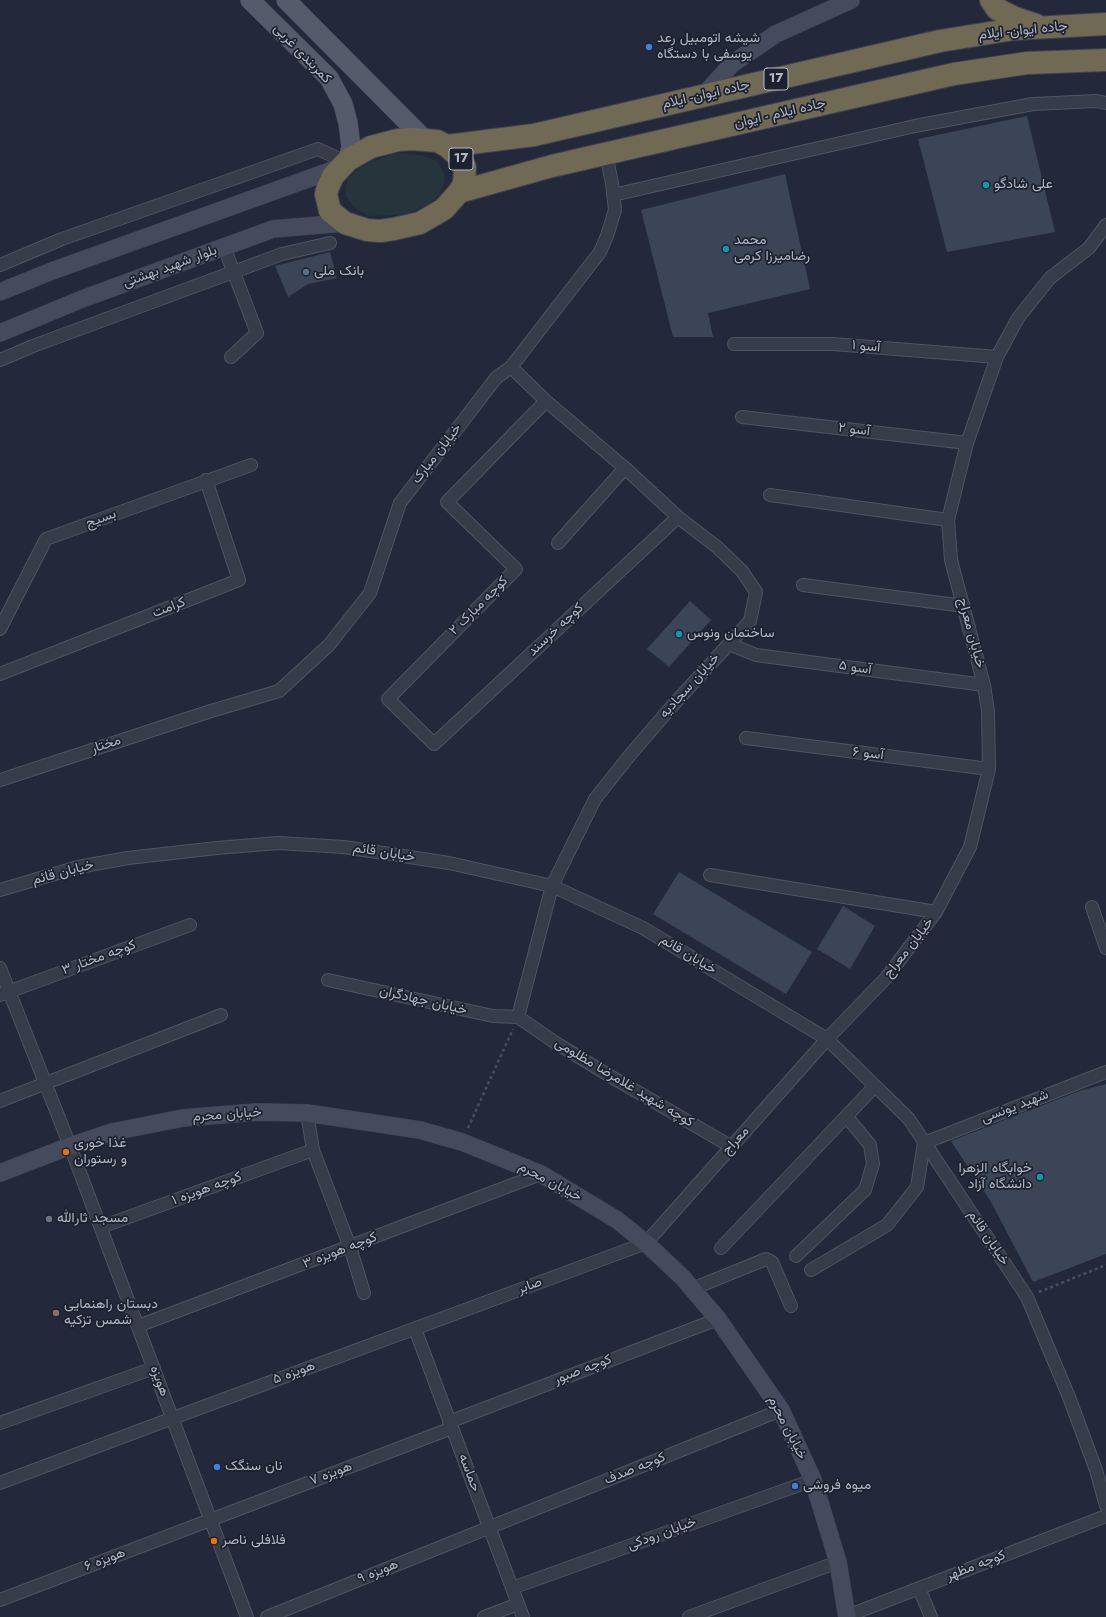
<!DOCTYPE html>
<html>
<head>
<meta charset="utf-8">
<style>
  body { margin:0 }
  canvas { display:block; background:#23293a }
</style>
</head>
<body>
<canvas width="1106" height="1617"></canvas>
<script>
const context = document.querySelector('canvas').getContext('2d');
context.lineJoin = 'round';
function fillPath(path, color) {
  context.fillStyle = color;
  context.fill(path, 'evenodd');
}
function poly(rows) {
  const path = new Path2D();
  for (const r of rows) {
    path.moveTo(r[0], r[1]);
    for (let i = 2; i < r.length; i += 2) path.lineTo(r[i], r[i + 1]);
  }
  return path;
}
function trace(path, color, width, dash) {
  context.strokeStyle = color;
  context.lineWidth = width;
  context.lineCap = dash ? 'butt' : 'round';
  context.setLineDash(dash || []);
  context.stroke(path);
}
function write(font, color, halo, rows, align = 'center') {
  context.font = font + ' Jost,Vazirmatn,sans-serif';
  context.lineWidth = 3.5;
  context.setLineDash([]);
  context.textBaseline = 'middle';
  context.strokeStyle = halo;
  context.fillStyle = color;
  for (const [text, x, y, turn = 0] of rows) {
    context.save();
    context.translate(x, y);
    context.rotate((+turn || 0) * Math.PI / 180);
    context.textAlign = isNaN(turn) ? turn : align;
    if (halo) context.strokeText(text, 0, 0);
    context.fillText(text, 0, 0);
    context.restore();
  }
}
fillPath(poly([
  [400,153,425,156,437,161,444,173,445,181,440,194,429,204,408,213,398,215,370,216,356,209,346,197,346,188,348,179,361,167,369,163,391,154]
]), '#25353b');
fillPath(poly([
  [1027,116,1055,232,947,252,918,139],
  [785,174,810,289,708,313,713,337,673,337,641,210],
  [330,252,337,278,308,284,288,297,275,266],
  [690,601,711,620,669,667,647,649],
  [679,872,812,952,786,994,653,914],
  [843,906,875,926,850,969,817,949],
  [1106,1084,1106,1254,1033,1282,991,1202,951,1141,1079,1091]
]), '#3c4457');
const street = poly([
  [613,195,915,126,1033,104,1096,101,1106,103],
  [224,247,257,333,231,357],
  [0,265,62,239,318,149,346,162],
  [734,344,833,344,997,357],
  [0,360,33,346,282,254,330,243],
  [511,367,546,401,625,468,678,517,717,547,742,571,756,592,750,621,673,705,630,755,595,799,552,886,518,1017],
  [546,401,447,502,516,569,388,699,434,744,678,517],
  [742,417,967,443],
  [770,495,948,520],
  [558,543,625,468],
  [803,585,964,606],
  [0,629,46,539,251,465],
  [729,644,756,655,984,685],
  [0,674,239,580,206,480],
  [746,738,989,769],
  [0,780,211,711,279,691,329,645,370,593,400,503,496,378,511,367,600,252,607,236,615,210,612,183,606,154],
  [710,875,936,912],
  [0,890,78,867,128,858,217,848,278,843,344,847,449,863,552,886,643,928,827,1039,909,1119,1027,1297,1069,1397,1096,1470,1106,1506],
  [1092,907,1106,948],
  [0,968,70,1146,247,1617],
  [328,980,493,1016,518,1017],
  [0,995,190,925],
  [518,1017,556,1043,610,1076,732,1147],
  [0,1101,221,1015],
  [307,1113,313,1150,350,1247,364,1293],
  [101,1227,313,1150],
  [721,1248,875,1086],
  [796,1256,865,1190,873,1164,870,1145,847,1117],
  [811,1270,887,1225,917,1187,924,1143,1106,1072],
  [692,1289,766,1259,772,1262,791,1306],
  [138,1326,541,1174],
  [415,1329,523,1617],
  [449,1422,718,1319],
  [0,1423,154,1368],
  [0,1483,173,1418,646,1243,827,1039,886,978,936,912,970,847,989,769,988,711,984,685,951,560,948,520,967,443,997,357,1018,318,1050,278,1089,248,1106,225],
  [512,1588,813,1480],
  [919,1588,931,1617],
  [0,1600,452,1428],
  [847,1616,1106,1516],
  [267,1617,781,1410],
  [484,1617,518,1604],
  [689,1617,838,1562]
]);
const secondary = poly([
  [703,96,732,64,776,34,851,0],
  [0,292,52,271,341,167],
  [0,333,82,299,273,229,345,223],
  [0,1173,70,1146,112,1132,183,1118,257,1112,307,1113,420,1130,462,1142,541,1174,617,1220,646,1243,683,1278,718,1319,781,1410,813,1480,838,1562,847,1617]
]);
const primary = poly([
  [250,0,329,78,343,104,348,123,351,147,348,160],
  [286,0,425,140]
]);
const highway = poly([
  [991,0,997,9,1015,18,1036,25],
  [412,139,437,141,447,146,461,159,465,167,464,184,459,192,444,209,420,223,394,229,380,231,367,230,345,223,330,211,326,194,328,187,333,176,348,160,371,147,398,140,412,139],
  [447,146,534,135,940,41,1014,29,1106,24],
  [459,192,552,166,954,74,1027,63,1106,60]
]);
trace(street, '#4f5462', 14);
trace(secondary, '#404553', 18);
trace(primary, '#404553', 20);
trace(highway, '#3f4452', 24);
trace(poly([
  [468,1128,513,1029],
  [1039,1292,1106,1265]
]), '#435258', 2.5, [3, 3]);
trace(street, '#373c4a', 12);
trace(secondary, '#454a5d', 17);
trace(primary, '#555b6a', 19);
trace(highway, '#706954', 22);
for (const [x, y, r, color] of [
  [649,47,4,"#3f7fe0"],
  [986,185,4,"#0f9aa8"],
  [726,249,4,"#0f9aa8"],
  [306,272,4,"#5c6f8a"],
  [679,634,4,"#0f9aa8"],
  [66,1152,4,"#e8710a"],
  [1040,1177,4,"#0f9aa8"],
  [49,1219,4,"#6b7280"],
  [56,1313,4,"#8d6e63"],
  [217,1467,4,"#3f7fe0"],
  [795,1486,4,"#3f7fe0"],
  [214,1541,4,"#e8710a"]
]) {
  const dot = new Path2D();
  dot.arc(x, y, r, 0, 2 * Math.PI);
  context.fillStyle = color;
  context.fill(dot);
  trace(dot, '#1c212f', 1.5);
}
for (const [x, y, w] of [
  [776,79,24],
  [461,159,24]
]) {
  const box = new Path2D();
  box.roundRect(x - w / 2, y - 11, w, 22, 3);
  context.fillStyle = '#1c212f';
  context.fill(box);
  trace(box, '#b2b7c6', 1);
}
write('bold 13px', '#b2b7c6', null, [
  ["17",776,79],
  ["17",461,159]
]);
write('14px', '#b2b7c6', '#1c212f', [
  ["جاده ایوان- ایلام",1023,31,-6],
  ["کمربندی غربی",302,54,46],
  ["جاده ایوان- ایلام",706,95,-13],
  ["جاده ایلام - ایوان",780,114,-13],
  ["بلوار شهید بهشتی",170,267,-20],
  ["آسو ۱",866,347,5],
  ["آسو ۲",854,430,7],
  ["خیابان مبارک",437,454,-52],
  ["بسیج",101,519,-20],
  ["کوچه مبارک ۲",479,606,-45],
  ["کرامت",169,608,-21],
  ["کوچه خرسند",556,630,-43],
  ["خیابان معراج",971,633,75],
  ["آسو ۵",855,668,8],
  ["خیابان سجادیه",690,686,-48],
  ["مختار",106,745,-18],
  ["آسو ۶",868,754,7],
  ["خیابان قائم",384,853,9],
  ["خیابان قائم",63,873,-15],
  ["خیابان معراج",909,948,-52],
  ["خیابان قائم",688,955,31],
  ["کوچه مختار ۳",99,958,-20],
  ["خیابان جهادگران",423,1001,13],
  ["کوچه شهید غلامرضا مظلومی",624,1083,31],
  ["شهید یونسی",1015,1107,-21],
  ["خیابان محرم",227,1115,-4],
  ["معراج",736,1141,-48],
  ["خیابان محرم",550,1182,28],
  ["کوچه هویزه ۱",207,1189,-20],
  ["خیابان قائم",988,1238,56],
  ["کوچه هویزه ۳",340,1251,-21],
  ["صابر",530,1286,-20],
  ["کوچه صبور",583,1370,-21],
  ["هویزه ۵",294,1373,-20],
  ["هویزه",159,1381,69],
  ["خیابان محرم",787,1428,63],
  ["کوچه صدف",635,1469,-22],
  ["حماسه",469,1473,69],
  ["هویزه ۷",331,1474,-21],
  ["خیابان رودکی",662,1534,-20],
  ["هویزه ۶",105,1560,-21],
  ["کوچه مظهر",976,1566,-21],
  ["هویزه ۹",378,1572,-22]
]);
write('14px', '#b2b7c6', '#1c212f', [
  ["شیشه اتومبیل رعد",657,39],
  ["یوسفی با دستگاه",657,55],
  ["علی شادگو",994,185],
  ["محمد",734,241],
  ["رضامیرزا کرمی",734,257],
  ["بانک ملی",314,272],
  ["ساختمان ونوس",687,634],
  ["غذا خوری",74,1144],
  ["و رستوران",74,1160],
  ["خوابگاه الزهرا",1032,1169,"right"],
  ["دانشگاه آزاد",1032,1185,"right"],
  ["مسجد ثارالله",57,1219],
  ["دبستان راهنمایی",64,1305],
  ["شمس تزکیه",64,1321],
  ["نان سنگک",225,1467],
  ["میوه فروشی",803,1486],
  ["فلافلی ناصر",222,1541]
], 'left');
</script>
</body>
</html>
